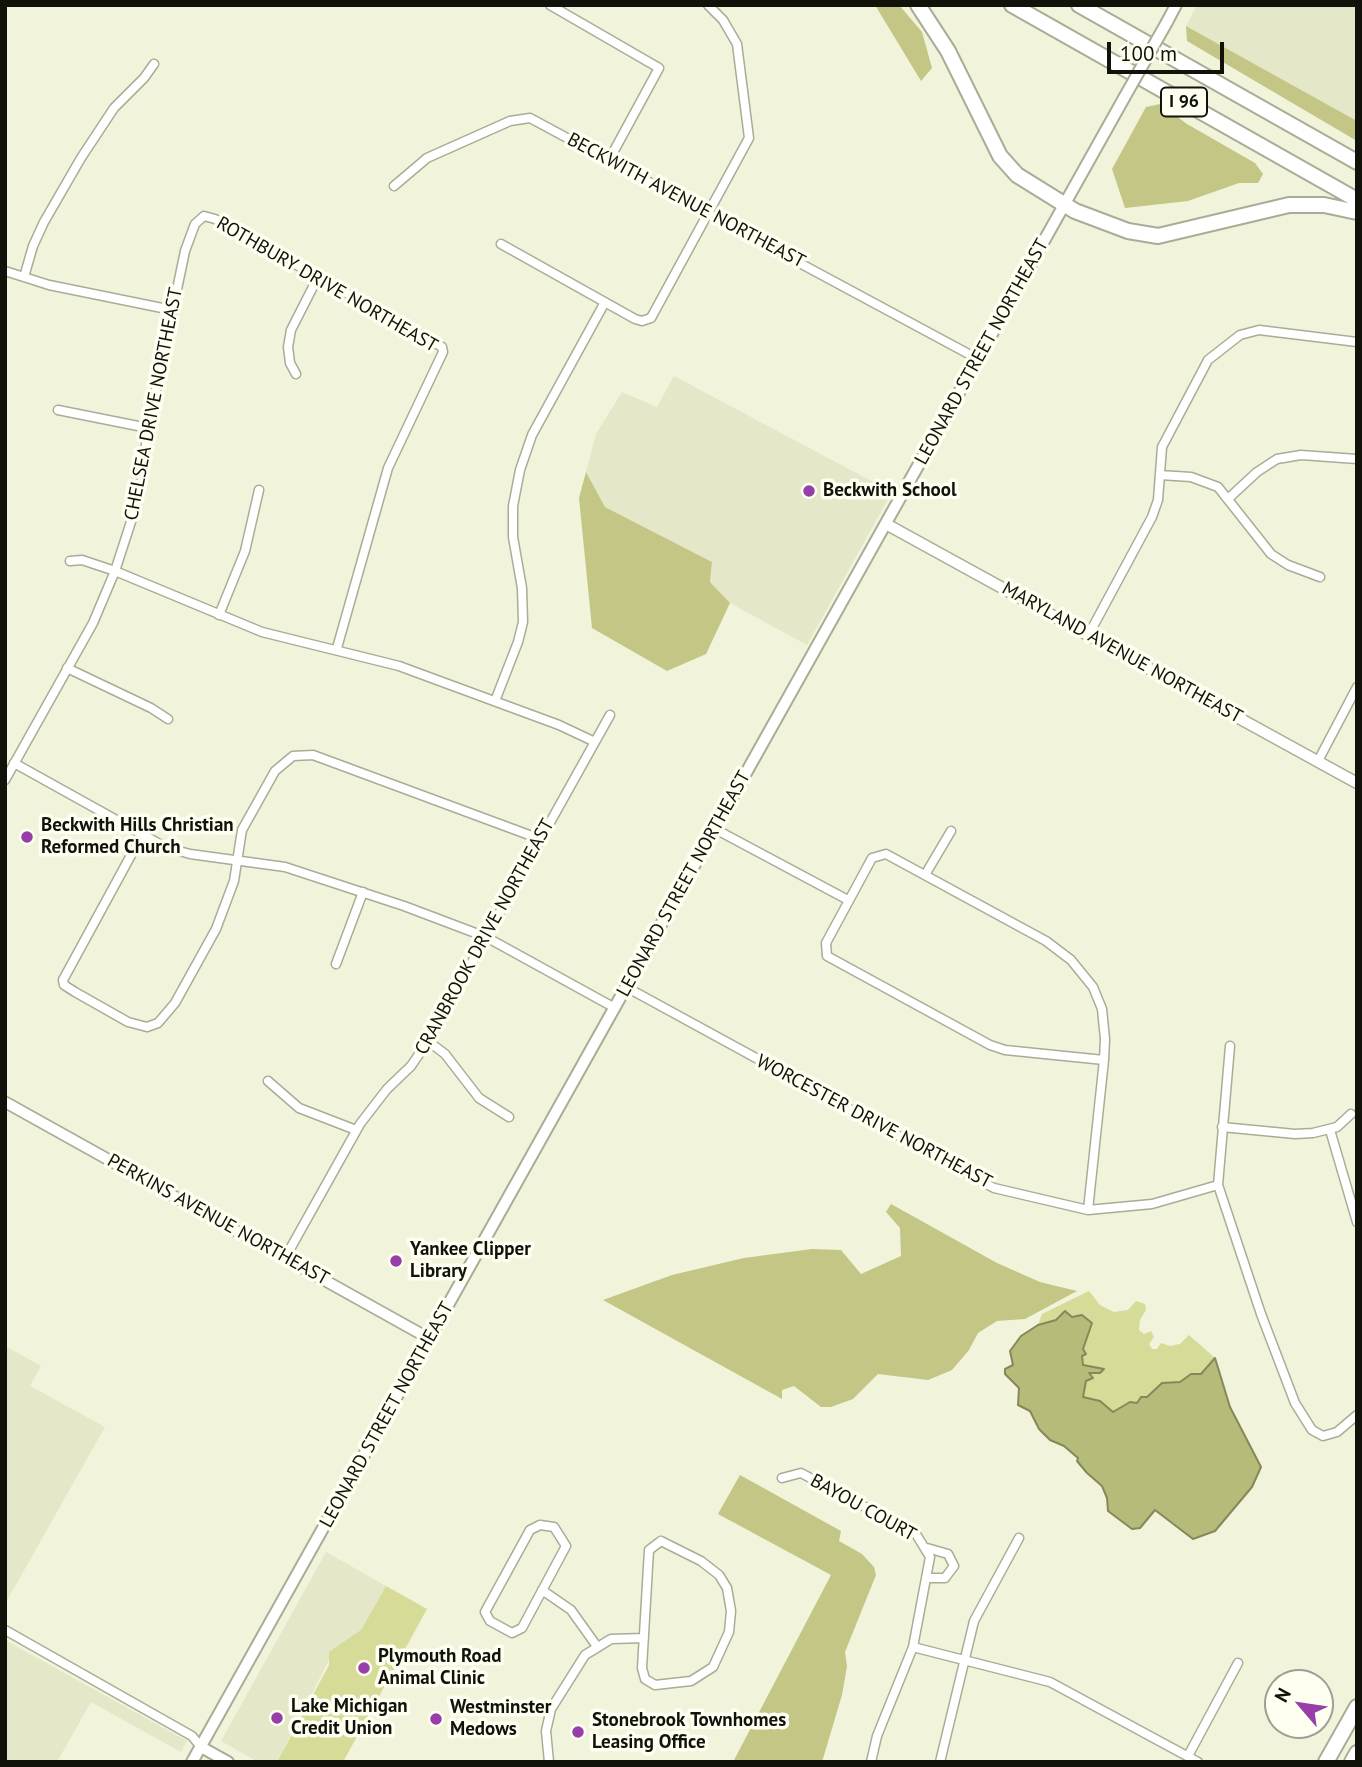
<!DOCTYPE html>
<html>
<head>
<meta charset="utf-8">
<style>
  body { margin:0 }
  #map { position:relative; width:1362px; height:1767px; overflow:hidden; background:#f1f3db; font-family:"PT Sans",sans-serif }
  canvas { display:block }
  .frame { position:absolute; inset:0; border:7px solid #11120a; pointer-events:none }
  .north { position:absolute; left:1264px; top:1669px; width:70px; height:70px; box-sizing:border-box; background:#fefff1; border:2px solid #9fa095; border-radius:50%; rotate:299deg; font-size:19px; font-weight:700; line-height:28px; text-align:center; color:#11120a }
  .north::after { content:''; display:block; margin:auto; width:24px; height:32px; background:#983ea9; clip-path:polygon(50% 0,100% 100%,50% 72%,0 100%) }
  .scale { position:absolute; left:1107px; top:42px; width:117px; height:32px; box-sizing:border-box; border:4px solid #11120a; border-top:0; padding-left:9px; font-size:21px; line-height:24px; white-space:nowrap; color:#11120a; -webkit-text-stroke:5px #fefff1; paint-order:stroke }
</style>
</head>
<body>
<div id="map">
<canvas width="1362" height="1767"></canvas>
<div class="frame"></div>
<div class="north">N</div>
<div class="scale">100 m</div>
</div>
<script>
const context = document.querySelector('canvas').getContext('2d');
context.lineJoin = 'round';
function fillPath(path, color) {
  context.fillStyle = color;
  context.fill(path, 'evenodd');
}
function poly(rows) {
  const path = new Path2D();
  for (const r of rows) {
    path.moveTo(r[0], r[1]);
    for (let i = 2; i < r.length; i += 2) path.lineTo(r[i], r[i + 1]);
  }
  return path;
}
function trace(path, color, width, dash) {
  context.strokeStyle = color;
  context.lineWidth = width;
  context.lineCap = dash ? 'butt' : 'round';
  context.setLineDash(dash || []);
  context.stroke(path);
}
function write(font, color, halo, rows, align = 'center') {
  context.font = font + ' "PT Sans",sans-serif';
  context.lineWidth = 7;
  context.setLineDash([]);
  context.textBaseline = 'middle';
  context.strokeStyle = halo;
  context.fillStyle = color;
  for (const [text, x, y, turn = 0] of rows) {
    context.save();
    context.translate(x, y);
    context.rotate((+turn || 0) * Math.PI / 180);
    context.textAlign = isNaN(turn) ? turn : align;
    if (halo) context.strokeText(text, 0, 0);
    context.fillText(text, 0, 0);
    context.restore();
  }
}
fillPath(poly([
  [1197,5,1357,5,1357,121,1186,26],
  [674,376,892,492,807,645,730,603,710,582,712,562,605,507,586,472,596,434,622,392,657,407],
  [5,1346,41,1366,30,1386,105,1427,5,1604],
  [326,1552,386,1586,361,1630,330,1658,277,1762,258,1762,221,1741],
  [5,1640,187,1741,181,1752,91,1702,57,1762,5,1762]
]), '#e4e7c8');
fillPath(poly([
  [1089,1291,1100,1305,1114,1312,1128,1310,1136,1301,1145,1304,1146,1310,1140,1320,1139,1330,1144,1334,1151,1331,1154,1337,1149,1344,1152,1349,1157,1349,1161,1343,1170,1346,1180,1344,1189,1335,1215,1358,1201,1374,1191,1374,1180,1382,1162,1383,1137,1404,1113,1412,1092,1398,1086,1399,1083,1398,1086,1380,1092,1378,1089,1373,1100,1373,1103,1369,1083,1365,1083,1349,1092,1323,1090,1320,1067,1314,1048,1324,1038,1325,1042,1314],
  [386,1586,427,1609,343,1762,277,1762,329,1665,329,1652,361,1630]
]), '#d7db98');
fillPath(poly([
  [875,5,899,5,922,32,932,68,921,81],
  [1186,26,1357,121,1357,141,1187,41],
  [1160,104,1187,124,1255,163,1263,174,1258,183,1239,183,1188,201,1125,208,1112,169,1146,107],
  [586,472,605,507,712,562,710,582,730,603,706,654,667,671,592,628,579,498],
  [891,1204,997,1263,1040,1282,1077,1291,1025,1319,997,1321,978,1333,969,1350,952,1370,928,1380,878,1374,853,1399,831,1407,821,1407,794,1386,782,1390,782,1399,603,1300,672,1275,744,1258,812,1249,841,1250,861,1274,901,1256,900,1228,886,1212],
  [740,1475,841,1531,839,1541,862,1554,874,1567,876,1575,845,1652,847,1666,842,1695,822,1762,733,1762,831,1575,718,1514]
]), '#c3c684');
const water = poly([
  [1065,1311,1072,1317,1082,1315,1092,1323,1083,1349,1086,1354,1082,1356,1083,1365,1104,1369,1100,1373,1089,1373,1093,1378,1086,1381,1083,1397,1100,1401,1113,1412,1130,1402,1137,1403,1141,1397,1147,1397,1162,1383,1180,1382,1191,1374,1201,1374,1215,1358,1230,1407,1261,1467,1252,1487,1215,1531,1193,1539,1155,1510,1140,1528,1132,1529,1108,1511,1107,1498,1102,1486,1087,1473,1077,1461,1078,1458,1064,1446,1050,1440,1039,1429,1030,1411,1018,1405,1019,1388,1005,1374,1005,1369,1013,1365,1010,1351,1021,1336,1038,1325,1056,1320,1065,1311]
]);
fillPath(water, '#b7bb79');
trace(water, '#858858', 2);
const minor = poly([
  [550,5,659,68,609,160],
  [394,186,427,158,510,121,530,118,978,359],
  [501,244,635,319,642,321,651,318,749,138,737,44,723,20,708,5],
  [5,271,49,285,172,310],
  [24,277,33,246,44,222,81,158,114,108,144,78,154,64],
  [296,374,290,363,288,347,291,330,318,277],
  [58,410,148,428],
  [1160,475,1191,477,1218,487,1271,554,1288,565,1320,577],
  [1229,498,1257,472,1277,459,1301,455,1357,459],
  [70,561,82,560,115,571,262,632,399,666,559,725,595,742],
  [219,615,245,551,259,490],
  [1089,634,1152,517,1158,500,1162,447,1208,360,1240,335,1259,330,1357,342],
  [67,668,151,708,168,719],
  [495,701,518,642,523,622,522,588,513,537,513,506,520,470,532,435,605,302],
  [1318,761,1357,687],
  [14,763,165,847,190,854,285,867,404,906,486,937,615,1008],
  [5,780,93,623,115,571,140,494,148,428,185,251,195,224,204,216,215,219,442,347,443,352,388,468,337,648],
  [715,829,848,900],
  [142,835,63,980,64,985,75,992,128,1022,147,1027,158,1023,175,1003,216,929,234,881,242,830,275,771,293,756,313,755,540,839],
  [925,875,951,831],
  [336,964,363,892],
  [626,987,994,1188,1088,1210,1152,1204,1218,1185],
  [428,1041,445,1054,479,1098,509,1117],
  [1230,1046,1218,1185,1261,1314,1295,1403,1312,1430,1323,1436,1337,1432,1357,1415],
  [268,1081,299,1108,356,1130],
  [1222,1127,1295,1134,1313,1133,1337,1127,1351,1114],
  [1330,1130,1357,1222],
  [1088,1210,1104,1060,1105,1039,1102,1009,1093,987,1071,960,1046,941,886,854,872,858,826,943,827,956,990,1045,1005,1050,1104,1060],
  [285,1258,360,1124,387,1089,411,1066,428,1041,610,715],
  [782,1478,801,1473,916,1534,930,1557,913,1647,877,1736,871,1762],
  [540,1525,554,1527,566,1546,522,1628,512,1633,490,1621,485,1612,530,1530,540,1525],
  [661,1541,701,1561,719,1575,727,1588,731,1611,729,1632,713,1667,691,1681,655,1685,645,1679,642,1668,649,1550,661,1541],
  [927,1548,948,1554,954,1566,945,1578,928,1578],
  [542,1590,571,1610,596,1645],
  [5,1630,192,1736,201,1747],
  [913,1647,1050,1682,1198,1762],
  [1188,1756,1238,1663],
  [549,1762,546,1731,551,1709,585,1655,611,1639,644,1638],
  [940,1762,974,1621,1019,1538]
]);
const tertiary = poly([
  [886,524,1357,783],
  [5,1102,430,1339]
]);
const secondary = poly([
  [1167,22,1176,5],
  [201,1747,228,1762],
  [192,1762,1124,98]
]);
const motorway = poly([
  [918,5,948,51,1000,156,1017,175,1075,211,1128,231,1158,236,1289,205,1324,205,1357,212],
  [1012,5,1357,200],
  [1079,5,1357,162],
  [1326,1762,1357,1707],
  [1352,1762,1357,1753]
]);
trace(minor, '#aaac96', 11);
trace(tertiary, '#aaac96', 13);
trace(secondary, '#aaac96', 14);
trace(motorway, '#aaac96', 18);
trace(minor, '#fff', 8);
trace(tertiary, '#fff', 10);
trace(secondary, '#fff', 10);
trace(motorway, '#fff', 14);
const secondaryBridge = poly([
  [1124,98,1167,22]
]);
trace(secondaryBridge, '#aaac96', 14, []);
trace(secondaryBridge, '#fff', 10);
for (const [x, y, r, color] of [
  [809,491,7,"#983ea9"],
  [27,837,7,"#983ea9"],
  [396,1261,7,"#983ea9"],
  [364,1668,7,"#983ea9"],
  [277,1718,7,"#983ea9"],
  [436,1719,7,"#983ea9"],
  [578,1732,7,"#983ea9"]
]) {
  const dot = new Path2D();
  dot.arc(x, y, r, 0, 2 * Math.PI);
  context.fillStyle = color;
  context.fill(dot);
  trace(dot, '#fefff1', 2.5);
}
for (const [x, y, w] of [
  [1184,102,46]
]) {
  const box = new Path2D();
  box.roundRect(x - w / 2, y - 14.5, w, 29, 5);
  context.fillStyle = '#fefff1';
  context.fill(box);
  trace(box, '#11120a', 2);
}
write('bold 18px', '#11120a', null, [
  ["I 96",1184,102]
]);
write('19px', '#11120a', '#fefff1', [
  ["BECKWITH AVENUE NORTHEAST",686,201,28],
  ["ROTHBURY DRIVE NORTHEAST",327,285,30],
  ["LEONARD STREET NORTHEAST",982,352,-61],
  ["CHELSEA DRIVE NORTHEAST",154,404,-79],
  ["MARYLAND AVENUE NORTHEAST",1122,653,29],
  ["LEONARD STREET NORTHEAST",684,884,-61],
  ["CRANBROOK DRIVE NORTHEAST",485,937,-61],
  ["WORCESTER DRIVE NORTHEAST",874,1122,28],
  ["PERKINS AVENUE NORTHEAST",218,1220,29],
  ["LEONARD STREET NORTHEAST",387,1415,-61],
  ["BAYOU COURT",863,1508,29]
]);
write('bold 19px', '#11120a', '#fefff1', [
  ["Beckwith School",823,491],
  ["Beckwith Hills Christian",41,826],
  ["Reformed Church",41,848],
  ["Yankee Clipper",410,1250],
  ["Library",410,1272],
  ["Plymouth Road",378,1657],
  ["Animal Clinic",378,1679],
  ["Lake Michigan",291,1707],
  ["Credit Union",291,1729],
  ["Westminster",450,1708],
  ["Medows",450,1730],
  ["Stonebrook Townhomes",592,1721],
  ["Leasing Office",592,1743]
], 'left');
</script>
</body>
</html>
